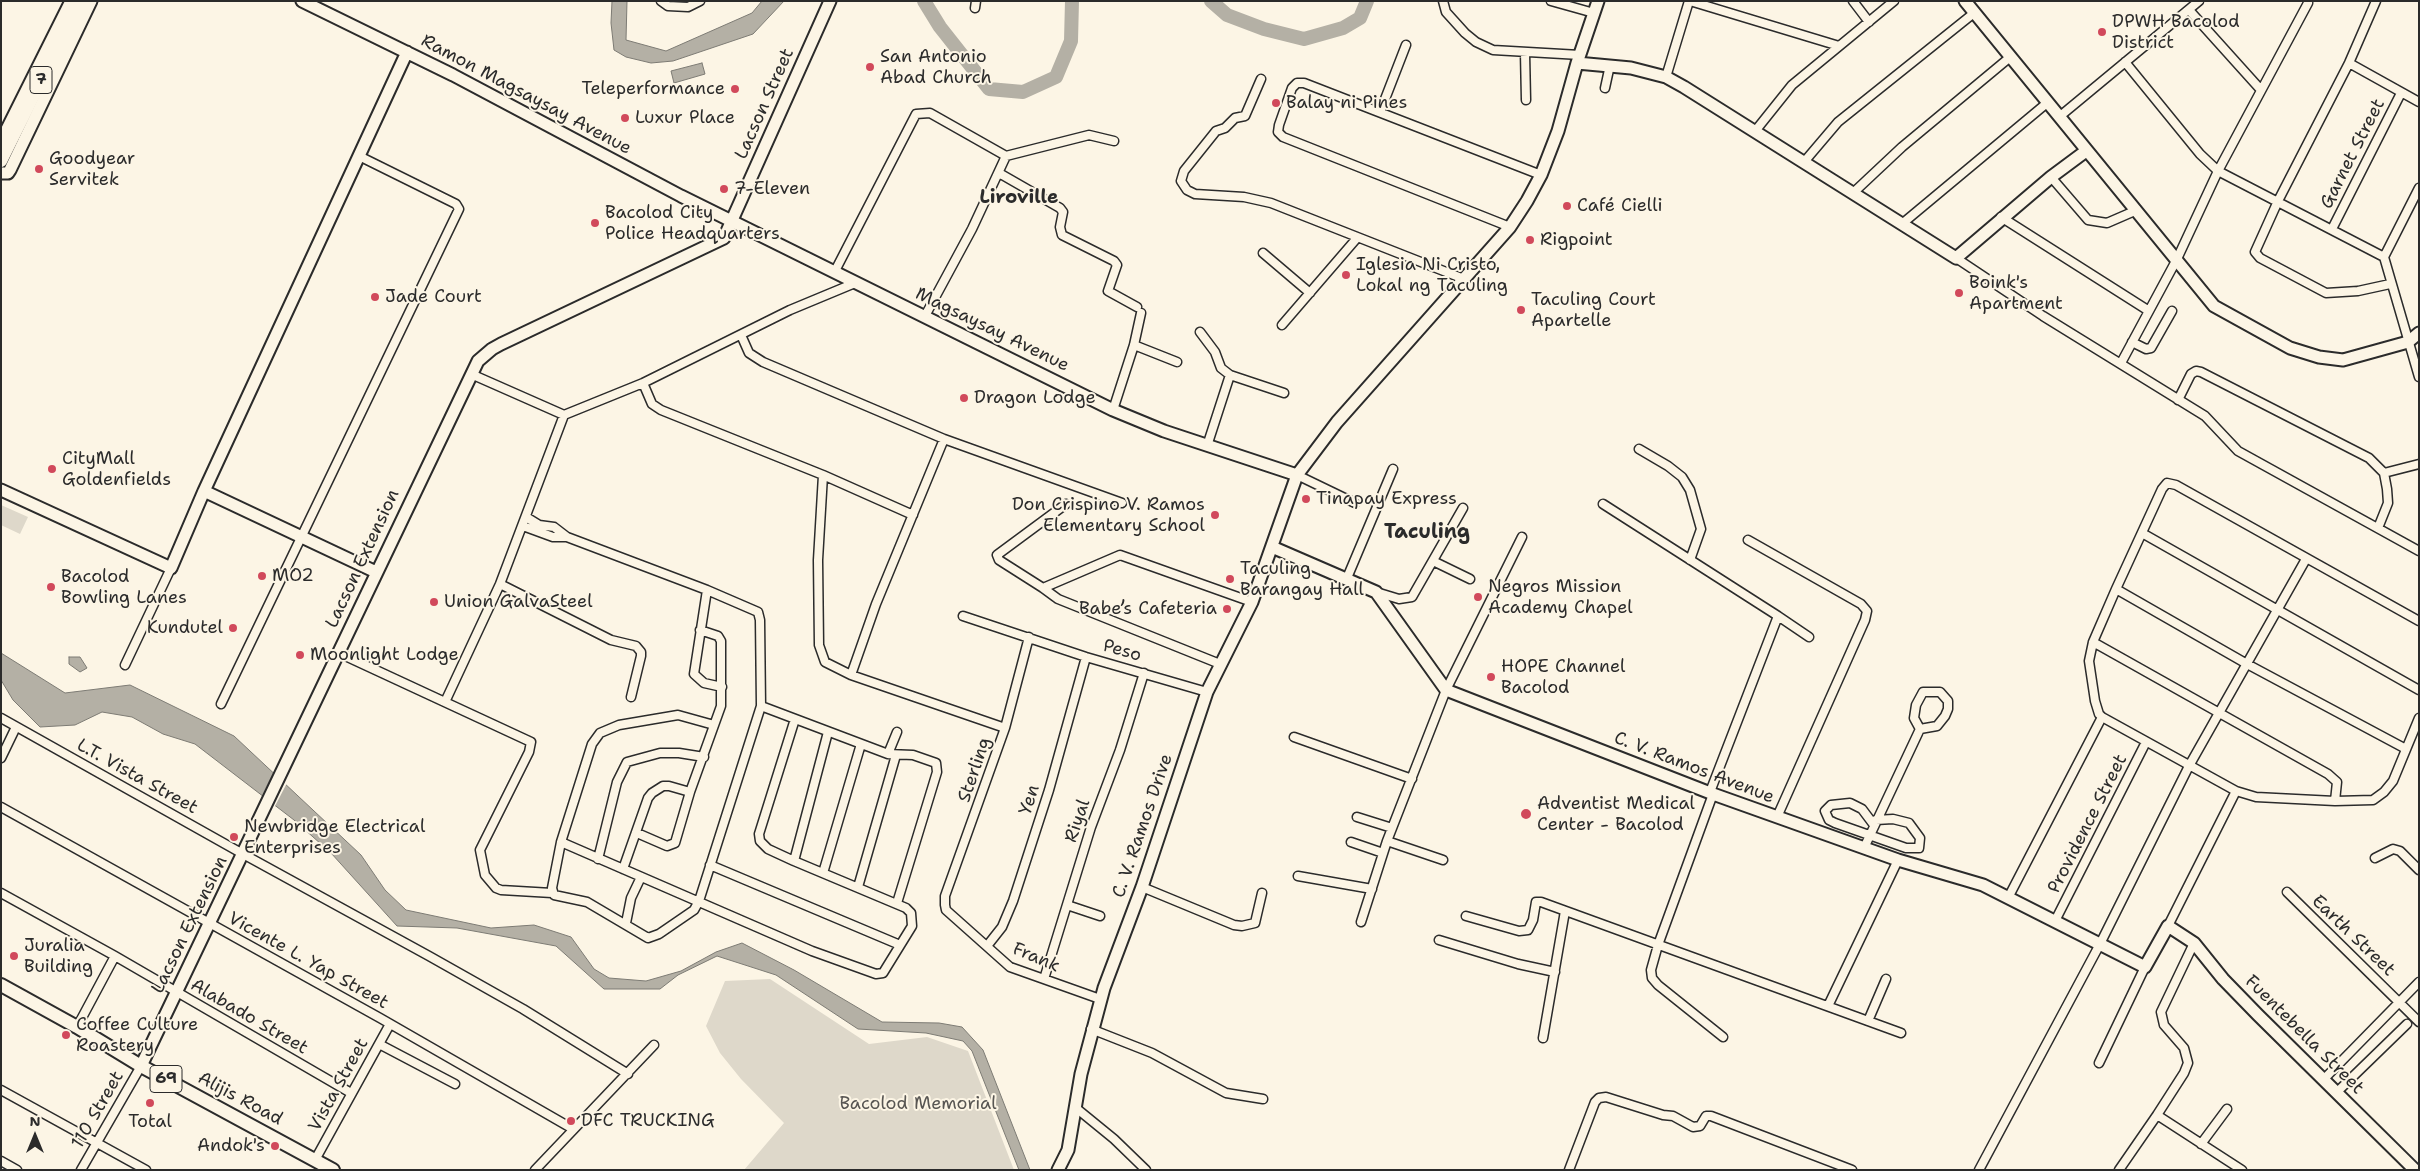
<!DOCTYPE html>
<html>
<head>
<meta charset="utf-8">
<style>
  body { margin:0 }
  #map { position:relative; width:2420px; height:1171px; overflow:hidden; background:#fcf5e5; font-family:"Shantell Sans",sans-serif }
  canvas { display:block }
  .frame { position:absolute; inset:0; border:2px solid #2b2b2b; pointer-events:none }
  .north { position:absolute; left:10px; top:1111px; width:50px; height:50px; -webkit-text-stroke:4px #fcf5e5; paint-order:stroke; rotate:0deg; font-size:14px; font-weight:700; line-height:20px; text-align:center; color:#2b2b2b }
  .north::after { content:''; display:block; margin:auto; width:18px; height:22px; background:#2b2b2b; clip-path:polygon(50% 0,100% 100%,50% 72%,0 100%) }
</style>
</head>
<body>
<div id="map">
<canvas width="2420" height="1171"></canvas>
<div class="frame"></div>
<div class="north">N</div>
</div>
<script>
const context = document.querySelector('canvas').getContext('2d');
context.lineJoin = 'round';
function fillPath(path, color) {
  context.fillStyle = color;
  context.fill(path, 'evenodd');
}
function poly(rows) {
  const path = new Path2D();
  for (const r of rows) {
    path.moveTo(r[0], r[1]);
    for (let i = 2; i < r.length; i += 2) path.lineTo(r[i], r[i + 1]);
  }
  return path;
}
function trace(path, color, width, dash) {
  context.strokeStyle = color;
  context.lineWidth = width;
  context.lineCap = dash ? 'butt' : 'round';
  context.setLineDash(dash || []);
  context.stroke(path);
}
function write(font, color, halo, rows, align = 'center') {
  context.font = font + ' "Shantell Sans",sans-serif';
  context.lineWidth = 4;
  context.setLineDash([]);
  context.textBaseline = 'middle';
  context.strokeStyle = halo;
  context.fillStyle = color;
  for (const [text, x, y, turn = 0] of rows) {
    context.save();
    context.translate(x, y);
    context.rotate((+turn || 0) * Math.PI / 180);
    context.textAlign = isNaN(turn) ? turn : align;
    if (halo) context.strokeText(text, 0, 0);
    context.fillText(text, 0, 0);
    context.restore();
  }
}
fillPath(poly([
  [1,505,28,517,20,534,1,525],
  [770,979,869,1044,927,1037,968,1051,1014,1170,744,1170,784,1123,741,1079,720,1053,706,1026,725,981]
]), '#ded8ca');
const water = poly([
  [612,1,627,1,626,40,666,51,752,13,762,1,784,1,753,34,673,61,651,63,626,57,614,50,611,23,612,1],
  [702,63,705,74,674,83,671,71,702,63],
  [1,653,65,693,130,685,234,736,361,855,385,890,406,910,491,928,534,925,571,937,594,969,609,978,646,981,681,971,716,952,742,943,794,970,882,1022,939,1023,962,1027,983,1050,1030,1170,1019,1170,972,1051,963,1041,926,1033,858,1029,776,975,717,956,678,975,660,989,604,989,556,946,457,928,397,926,331,853,294,820,195,744,163,734,132,717,102,712,75,725,40,727,13,700,1,680,1,653],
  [69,657,80,657,87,668,80,672,69,664,69,657]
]);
fillPath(water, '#b4b0a5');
trace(water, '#7d7b74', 1);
fillPath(poly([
  [274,772,287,783,274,808,261,798]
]), '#fcf5e5');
trace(poly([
  [924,1,940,27,989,89,1023,92,1056,77,1071,41,1072,1],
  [1211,1,1227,15,1264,29,1304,39,1343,28,1360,18,1367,1]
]), '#b4b0a5', 14);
const street = poly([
  [661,1,668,6,688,7,700,1],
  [1443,1,1446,12,1465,33,1476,42,1493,50,1580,55],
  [1551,1,1594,13],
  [1690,1,1839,46],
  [1853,1,1869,22],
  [2376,1,2349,63,2278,201,2255,252,2260,258,2326,293,2358,291,2390,284],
  [975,8,976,1],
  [2189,10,2261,90],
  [1525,53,1526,100],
  [2125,62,2200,154,2218,171,2384,257],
  [2349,63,2419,102],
  [1666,77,1689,1],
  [1261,79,1245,116,1235,118,1225,128,1216,131,1184,171,1181,181,1187,190,1195,194,1244,197,1271,203,1464,279],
  [1605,88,1610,65],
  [1380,112,1406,45],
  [2059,117,2199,1],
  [1756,130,1792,85,1894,1],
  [1804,162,1838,122,1974,13],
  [999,173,1060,208,1063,212,1060,227,1062,235,1114,261,1117,265,1108,291,1137,307],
  [2051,177,2088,220,2107,223,2137,210],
  [2419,188,2384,257,2419,377],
  [1853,193,1902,147,2009,58],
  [2001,217,2149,311],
  [1903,223,2047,103],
  [1510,227,1283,137,1278,132,1279,125,1292,88,1297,83,1304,83,1541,175],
  [2332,229,2401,93],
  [1263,253,1310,293],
  [1956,258,2043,316,2205,416,2238,451,2419,551],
  [835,271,916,114,930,113,1006,156,1089,135,1114,141],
  [925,316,972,229,1006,156],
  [1282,325,1357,238],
  [1200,332,1215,352,1221,368,1230,375],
  [741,335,749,353,763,362,944,439,1122,503],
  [2132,342,2146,349,2151,348,2172,311],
  [1134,345,1177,362],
  [2121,363,2177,259,2218,171,2308,3],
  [471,374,564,415,643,383,790,310,855,283],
  [643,383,652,404,661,410,823,475,818,560,819,645,825,662,851,675,1005,728],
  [2178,400,2191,374,2196,371,2201,372,2369,458,2384,473,2387,489,2388,503,2378,528],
  [1113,410,1134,345,1141,313],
  [1207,446,1230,375,1284,393],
  [1639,449,1668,466,1682,477,1690,490,1701,529,1690,560],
  [2384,473,2419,464],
  [823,475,913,515],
  [1297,475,1355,503],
  [1603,504,1778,616,1710,792],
  [526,517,539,525,554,527,567,537],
  [523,526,553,537,567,537,707,590,758,612,760,620,761,706,699,901,694,910,659,934,648,938,587,902,554,895,552,888,561,842,592,744,600,733,619,725,678,715,714,725],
  [2142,533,2419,690],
  [1748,540,1861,604,1867,611,1865,620,1777,817],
  [1433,561,1470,579],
  [1347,578,1393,469],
  [500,584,611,640,636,646,641,652,641,656,631,697],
  [1043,588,999,560,997,555,1066,504],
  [2116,589,2247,664,2406,749],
  [707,590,694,674,704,683,722,687],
  [1376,592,1399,599,1412,597,1463,508],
  [963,616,1086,657,1207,692],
  [1778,616,1809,637],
  [2419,621,2176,485,2167,483,2162,489,2116,589,2093,642,2089,661,2095,701,2099,714,2102,717,2236,791,2256,797,2335,801,2373,800,2384,792,2393,781,2419,718],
  [1029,637,1005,728,945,896,945,905,946,910,1010,967,1100,999],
  [2093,642,2328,774,2337,782,2335,801],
  [339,653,531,742,529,752,480,850,485,875,496,888,501,890,552,893],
  [1220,664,1058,599,1043,588,1120,555,1252,602],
  [125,665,171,568],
  [851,675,876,604,944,439],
  [445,702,500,584,564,415],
  [221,704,459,209,456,204,359,156],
  [761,706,888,754,913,755,936,763,937,772,897,903],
  [1,718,243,854,429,956,523,1009,628,1074],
  [1294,737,1412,779],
  [888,754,897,732],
  [1,758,16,727],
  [1713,794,1658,945,1651,970,1652,978,1658,985,1723,1037],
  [1,807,380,1018,573,1129],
  [1357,817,1392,828],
  [1874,825,1862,809,1850,803,1831,805,1825,811,1829,820,1835,823,1906,848,1919,848,1920,838,1909,823,1893,819,1876,820],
  [637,833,667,846,675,843,690,792,721,706,721,641,718,636,700,630],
  [1387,841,1443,860],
  [561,842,812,951,876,974,883,973,912,926,911,913,906,908,794,861,768,849,760,841,759,834,795,719],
  [1351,842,1383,853],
  [1864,848,1920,729,1937,726,1945,716,1948,709,1948,701,1940,692,1923,692,1916,705,1914,718,1920,729],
  [2375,858,2393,849,2400,851,2419,870],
  [598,859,617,782,627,762,660,753,679,753,704,757],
  [794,861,828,732],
  [710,865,900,945],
  [623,869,648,798,652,793,663,786,669,786,690,792],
  [823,873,861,744],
  [1298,876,1372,889],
  [858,887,896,755],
  [1142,887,1234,925,1242,926,1255,923,1262,893],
  [2287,892,2419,1022],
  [1,893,115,956,351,1093],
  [2008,898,2102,717],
  [1067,905,1100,916],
  [1466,916,1519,931,1528,930,1533,920,1536,902,1541,902,1901,1033],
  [2055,921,2146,742],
  [1361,922,1387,841,1446,690,1522,537],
  [626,923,631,898,641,877],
  [2168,926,2236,791],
  [1439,940,1518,964,1555,972],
  [987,946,1002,927,1013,901,1049,790,1086,657],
  [1044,979,1091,827,1120,750,1144,673],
  [1828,1006,1898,860],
  [1868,1021,1886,979],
  [77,1027,115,956],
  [1091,1029,1152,1053,1226,1093,1263,1099],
  [1543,1038,1565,911],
  [379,1044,455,1084],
  [2099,1063,2145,967],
  [2324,1079,2419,982],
  [1,1090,146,1170],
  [2337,1092,2407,1024],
  [1076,1108,1114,1139,1146,1170],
  [2157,1115,2242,1170],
  [2201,1144,2227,1109],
  [315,1160,390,1024],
  [1,1161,17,1170],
  [81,1170,141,1066],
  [535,1170,654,1045],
  [1569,1170,1595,1102,1599,1098,1606,1097,1663,1115,1673,1116,1693,1127,1700,1126,1706,1116,1711,1116,1852,1170],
  [1979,1170,2100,944,2189,766,2306,559],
  [2119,1170,2157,1115,2184,1073,2188,1063,2184,1048,2164,1025,2161,1012,2194,943]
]);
const secondary = poly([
  [302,1,453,75,681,196,1113,410,1164,431,1297,475],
  [1965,1,2214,306,2290,348,2319,357,2343,360,2408,342,2419,333],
  [1577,63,1631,68,1666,77,1684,87,1956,258,2051,177,2086,151],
  [1,141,71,1],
  [1,173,8,173,10,170,91,1],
  [1,490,171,568,204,491,407,52],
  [204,491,376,572],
  [1272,547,1376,592,1446,690,1713,794,1898,860,1983,885,2145,967,2168,926,2194,943,2223,979,2258,1015,2415,1170],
  [141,1066,478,361,492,349,501,344,724,238,830,1],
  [1058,1170,1068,1150,1081,1074,1104,988,1142,887,1207,692,1252,602,1297,475,1337,422,1510,227,1527,201,1541,175,1558,131,1577,63,1598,1]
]);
const primary = poly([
  [1,161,81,1],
  [1,985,77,1027,141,1066,333,1170]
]);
trace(street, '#2b2b2b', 11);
trace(secondary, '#2b2b2b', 15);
trace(primary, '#2b2b2b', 16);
trace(street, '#fcf5e5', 8);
trace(secondary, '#fcf5e5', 11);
trace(primary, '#fcf5e5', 12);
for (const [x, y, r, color] of [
  [2102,32,5,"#d1495b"],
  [870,67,5,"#d1495b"],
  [735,89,5,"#d1495b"],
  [1276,103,5,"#d1495b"],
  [625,118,5,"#d1495b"],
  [39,169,5,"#d1495b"],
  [724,189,5,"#d1495b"],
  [1567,206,5,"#d1495b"],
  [595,223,5,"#d1495b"],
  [1530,240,5,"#d1495b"],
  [1346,275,5,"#d1495b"],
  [1959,293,5,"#d1495b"],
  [375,297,5,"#d1495b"],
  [1521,310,5,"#d1495b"],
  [964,398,5,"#d1495b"],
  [52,469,5,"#d1495b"],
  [1306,499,5,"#d1495b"],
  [1215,515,5,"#d1495b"],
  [262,576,5,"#d1495b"],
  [1230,579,5,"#d1495b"],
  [51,587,5,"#d1495b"],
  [1478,597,5,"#d1495b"],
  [434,602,5,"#d1495b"],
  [1227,609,5,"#d1495b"],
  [233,628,5,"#d1495b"],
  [300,655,5,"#d1495b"],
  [1491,677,5,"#d1495b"],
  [1526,814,6,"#d1495b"],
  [234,837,5,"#d1495b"],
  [14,956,5,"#d1495b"],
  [66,1035,5,"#d1495b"],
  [150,1103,5,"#d1495b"],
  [571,1121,5,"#d1495b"],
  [275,1146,5,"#d1495b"]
]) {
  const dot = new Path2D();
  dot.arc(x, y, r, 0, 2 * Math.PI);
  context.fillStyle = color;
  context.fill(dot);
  trace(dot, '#fcf5e5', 2);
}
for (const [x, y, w] of [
  [41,80,22],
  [166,1079,32]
]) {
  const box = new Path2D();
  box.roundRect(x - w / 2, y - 13.5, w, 27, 4);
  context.fillStyle = '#fcf5e5';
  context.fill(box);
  trace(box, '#2b2b2b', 1);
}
write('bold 16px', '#2b2b2b', null, [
  ["7",41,80],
  ["69",166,1079]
]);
write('18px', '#2b2b2b', '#fcf5e5', [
  ["DPWH Bacolod",2112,22],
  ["District",2112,43],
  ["San Antonio",880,57],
  ["Abad Church",880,78],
  ["Teleperformance",725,89,"right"],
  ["Balay ni Pines",1286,103],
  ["Luxur Place",635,118],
  ["Goodyear",49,159],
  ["Servitek",49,180],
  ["7-Eleven",734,189],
  ["Café Cielli",1577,206],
  ["Bacolod City",605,213],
  ["Police Headquarters",605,234],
  ["Rigpoint",1540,240],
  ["Iglesia Ni Cristo,",1356,265],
  ["Lokal ng Taculing",1356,286],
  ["Boink's",1969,283],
  ["Apartment",1969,304],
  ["Jade Court",385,297],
  ["Taculing Court",1531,300],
  ["Apartelle",1531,321],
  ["Dragon Lodge",974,398],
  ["CityMall",62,459],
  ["Goldenfields",62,480],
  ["Tinapay Express",1316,499],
  ["Don Crispino V. Ramos",1205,505,"right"],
  ["Elementary School",1205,526,"right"],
  ["Taculing",1240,569],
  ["Barangay Hall",1240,590],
  ["MO2",272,576],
  ["Bacolod",61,577],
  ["Bowling Lanes",61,598],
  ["Negros Mission",1488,587],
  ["Academy Chapel",1488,608],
  ["Union GalvaSteel",444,602],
  ["Babe’s Cafeteria",1217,609,"right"],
  ["Kundutel",223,628,"right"],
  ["Moonlight Lodge",310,655],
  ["HOPE Channel",1501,667],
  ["Bacolod",1501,688],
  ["Adventist Medical",1537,804],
  ["Center - Bacolod",1537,825],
  ["Newbridge Electrical",244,827],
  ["Enterprises",244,848],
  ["Juralia",24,946],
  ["Building",24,967],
  ["Coffee Culture",76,1025],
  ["Roastery",76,1046],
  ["DFC TRUCKING",581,1121],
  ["Total",150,1122,"center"],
  ["Andok's",265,1146,"right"]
], 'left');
write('18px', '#2b2b2b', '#fcf5e5', [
  ["Ramon Magsaysay Avenue",526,95,28],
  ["Lacson Street",765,104,-66],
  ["Garnet Street",2353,154,-63],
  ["Magsaysay Avenue",992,330,26],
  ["Lacson Extension",363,559,-65],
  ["Peso",1122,651,16],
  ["C. V. Ramos Avenue",1694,768,21],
  ["Sterling",975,770,-71],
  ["L.T. Vista Street",137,777,29],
  ["Yen",1030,800,-73],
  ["Riyal",1078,821,-71],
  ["Providence Street",2088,824,-63],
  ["C. V. Ramos Drive",1143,826,-71],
  ["Lacson Extension",190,925,-64],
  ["Earth Street",2353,936,44],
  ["Frank",1036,958,23],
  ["Vicente L. Yap Street",308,961,29],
  ["Alabado Street",249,1017,30],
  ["Fuentebella Street",2304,1035,45],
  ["Vista Street",339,1085,-61],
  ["Alijis Road",240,1099,28],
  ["110 Street",98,1110,-60]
]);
write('18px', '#585653', '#fcf5e5', [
  ["Bacolod Memorial",918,1104]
]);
write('bold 19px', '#2b2b2b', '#fcf5e5', [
  ["Liroville",1019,198]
]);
write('bold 20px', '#2b2b2b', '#fcf5e5', [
  ["Taculing",1427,533]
]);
</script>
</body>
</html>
